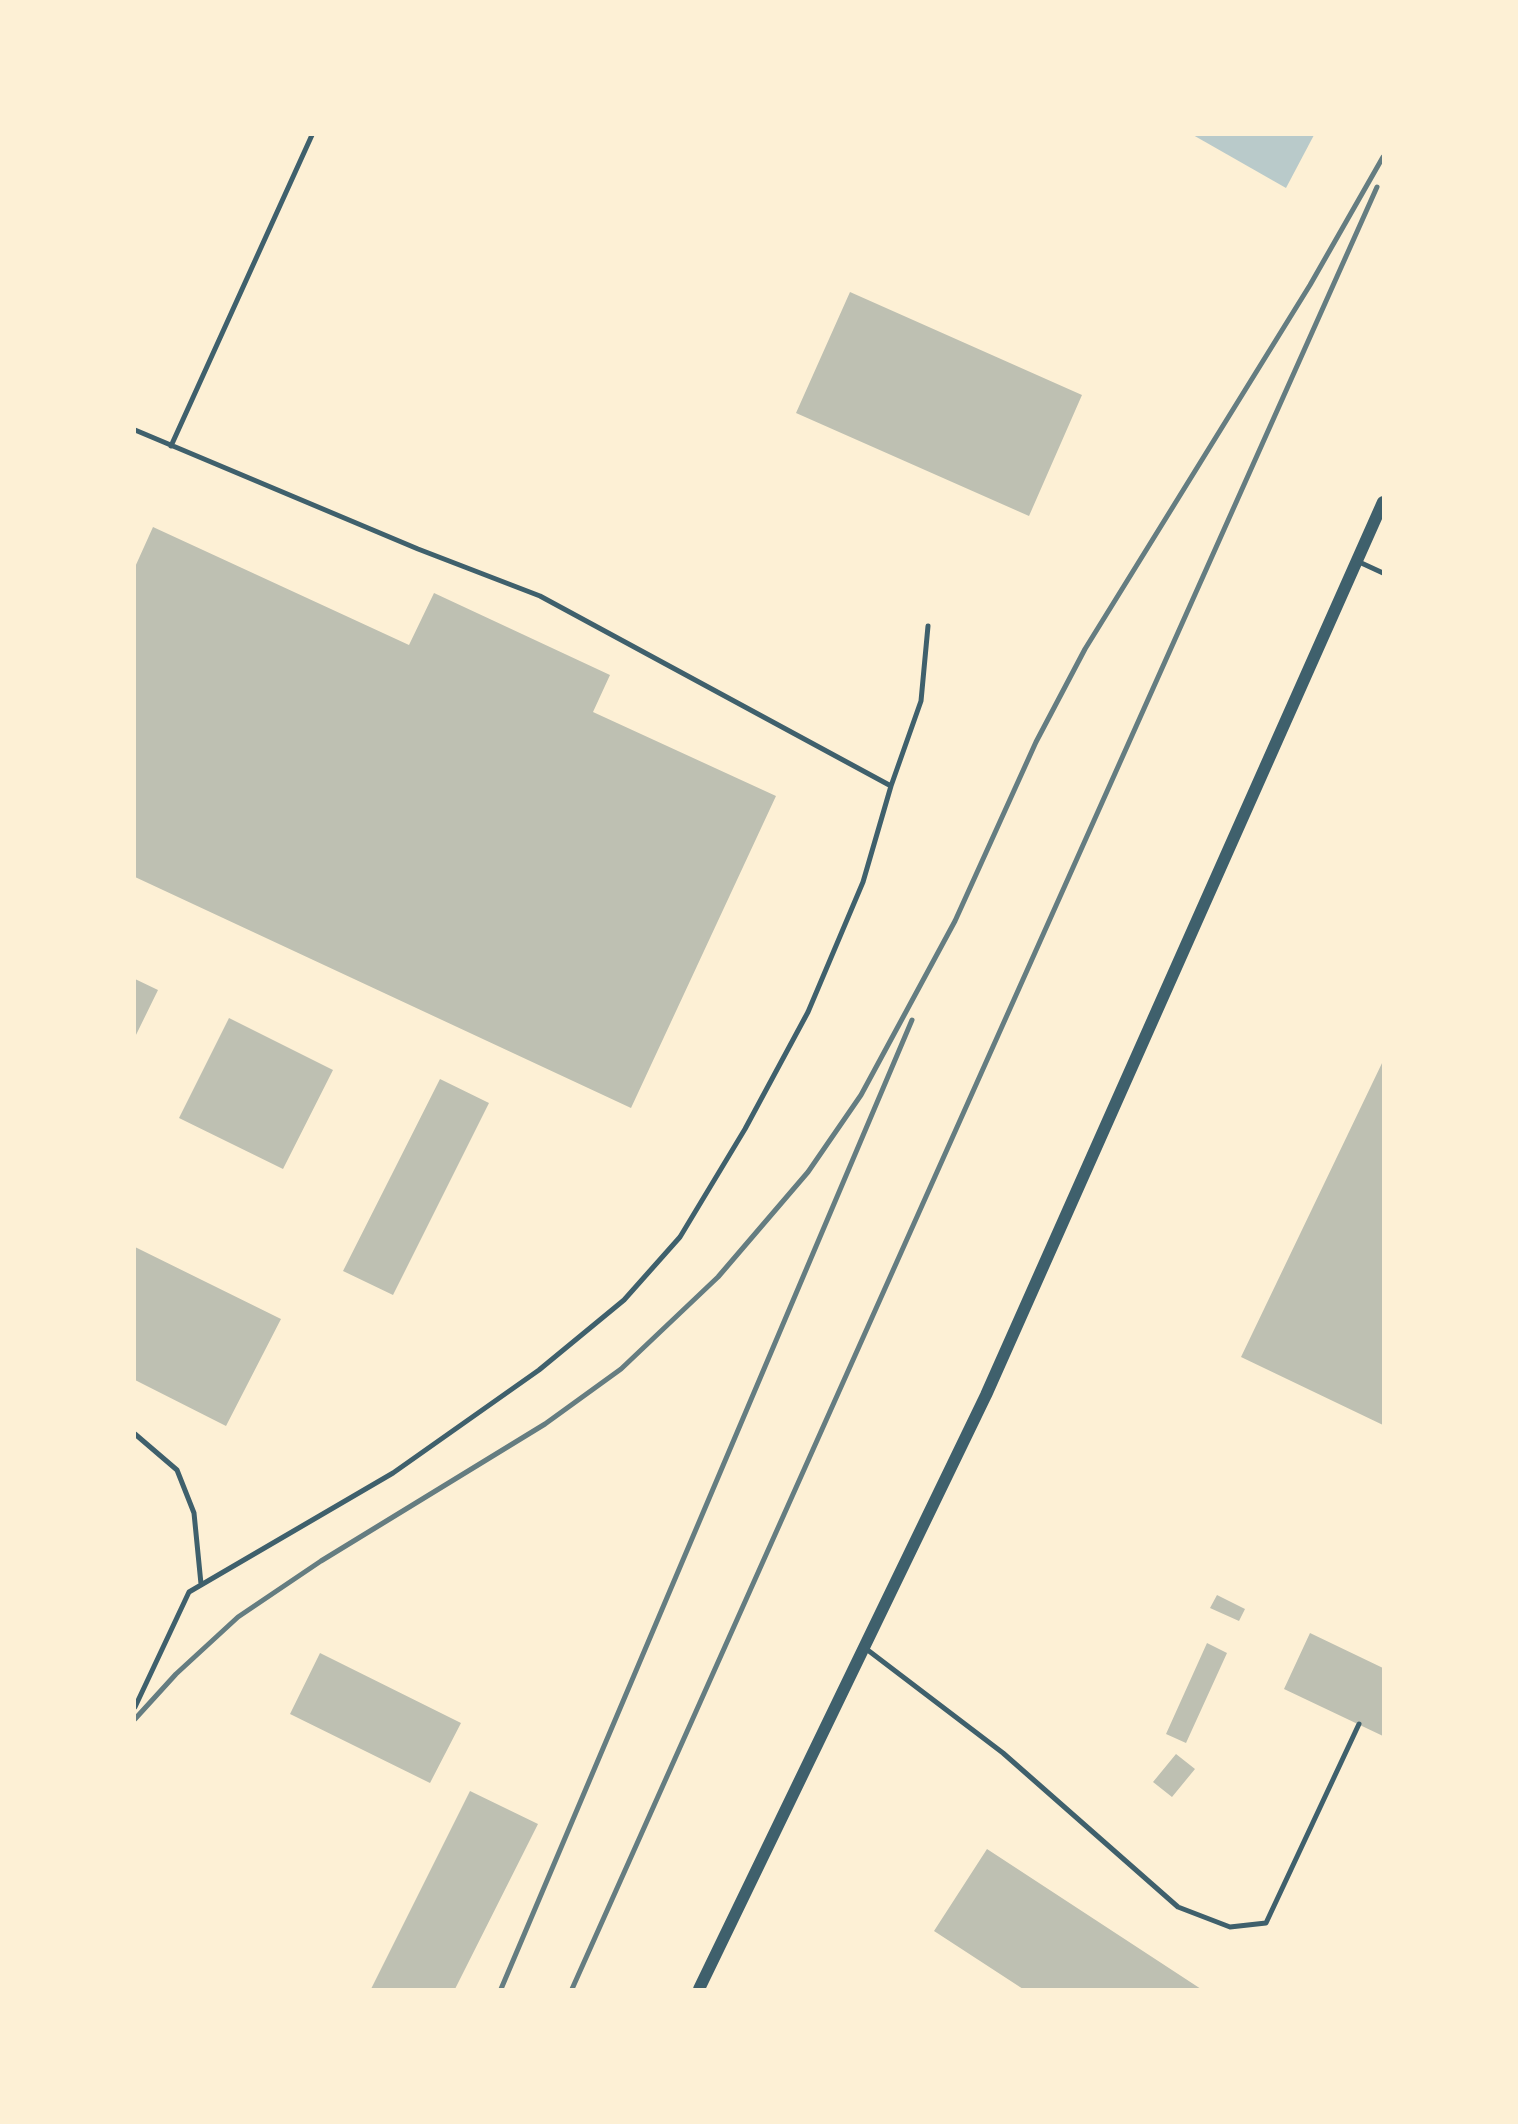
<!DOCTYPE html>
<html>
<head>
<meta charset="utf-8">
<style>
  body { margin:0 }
  #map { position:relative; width:1518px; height:2124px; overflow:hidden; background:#fdf0d5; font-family:"Exo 2",sans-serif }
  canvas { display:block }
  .frame { position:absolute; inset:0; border:136px solid #fdf0d5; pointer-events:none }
</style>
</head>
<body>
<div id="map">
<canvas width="1518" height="2124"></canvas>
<div class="frame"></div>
</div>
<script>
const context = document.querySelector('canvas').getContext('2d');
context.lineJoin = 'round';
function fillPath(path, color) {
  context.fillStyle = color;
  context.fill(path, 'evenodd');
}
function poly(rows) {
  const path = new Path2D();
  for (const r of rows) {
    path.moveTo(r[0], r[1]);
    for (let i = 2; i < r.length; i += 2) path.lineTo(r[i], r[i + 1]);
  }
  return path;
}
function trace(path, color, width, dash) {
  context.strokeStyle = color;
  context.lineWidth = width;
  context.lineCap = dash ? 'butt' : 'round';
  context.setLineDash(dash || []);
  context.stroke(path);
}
fillPath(poly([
  [1193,135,1314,135,1286,188]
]), '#b9caca');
fillPath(poly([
  [850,292,1082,395,1029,516,796,413],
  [153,527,409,645,434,593,610,675,593,712,776,796,631,1108,135,877,135,567],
  [135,979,158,990,135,1037],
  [229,1018,333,1070,283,1169,179,1118],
  [1383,1061,1383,1425,1241,1357],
  [440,1079,489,1103,393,1295,343,1271],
  [135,1247,281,1319,226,1426,135,1380],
  [1217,1595,1245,1609,1239,1621,1210,1608],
  [1310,1633,1383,1668,1383,1736,1284,1689],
  [1207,1643,1227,1653,1186,1743,1166,1734],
  [320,1653,461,1723,430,1783,290,1714],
  [1176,1754,1195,1769,1172,1797,1153,1782],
  [470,1791,538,1824,455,1989,371,1989],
  [987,1849,1201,1989,1023,1989,934,1931]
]), '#bec0b2');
trace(poly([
  [135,430,418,549,540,596,891,786],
  [171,446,312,135],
  [1357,561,1383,573],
  [135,1434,177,1470,194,1513,201,1584],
  [865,1648,1003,1753,1178,1907,1230,1927,1266,1923,1359,1724],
  [135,1707,189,1592,393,1473,539,1370,624,1300,680,1237,745,1129,808,1012,863,882,891,786,921,701,928,626]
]), '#3f606c', 5);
trace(poly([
  [699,1989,986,1395,1383,502]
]), '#3f606c', 12);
trace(poly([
  [135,1719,176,1674,238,1617,321,1561,545,1424,621,1369,718,1277,808,1172,861,1095,955,921,1036,742,1085,649,1310,285,1383,157],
  [501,1989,912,1020],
  [572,1989,1377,187]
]), '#657d81', 5);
</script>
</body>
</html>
